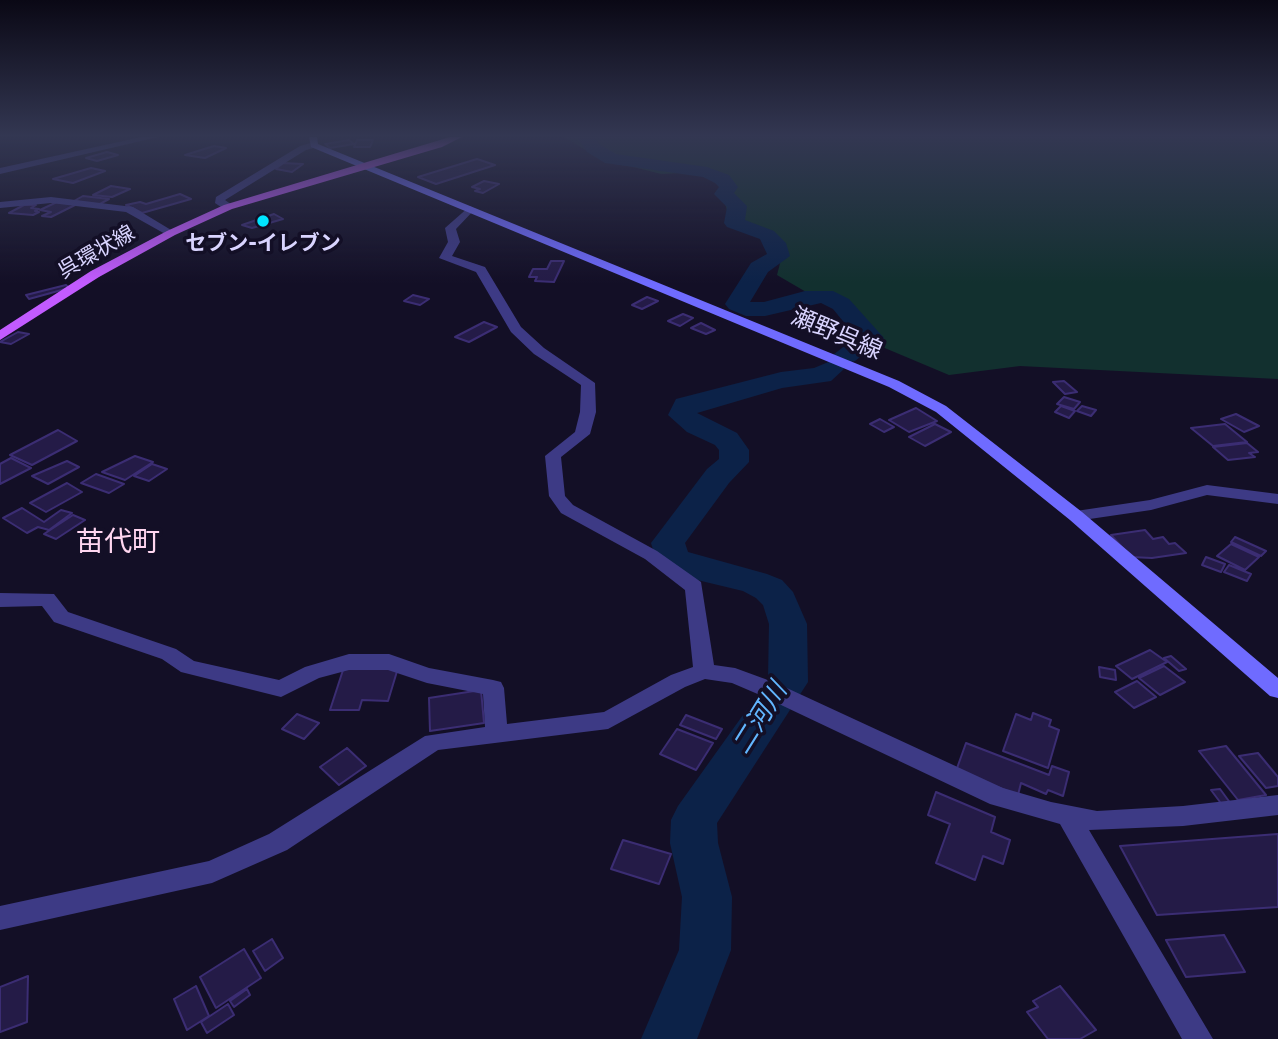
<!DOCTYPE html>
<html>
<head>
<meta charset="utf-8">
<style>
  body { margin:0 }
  canvas { display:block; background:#130f26 }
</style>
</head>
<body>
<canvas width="1278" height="1039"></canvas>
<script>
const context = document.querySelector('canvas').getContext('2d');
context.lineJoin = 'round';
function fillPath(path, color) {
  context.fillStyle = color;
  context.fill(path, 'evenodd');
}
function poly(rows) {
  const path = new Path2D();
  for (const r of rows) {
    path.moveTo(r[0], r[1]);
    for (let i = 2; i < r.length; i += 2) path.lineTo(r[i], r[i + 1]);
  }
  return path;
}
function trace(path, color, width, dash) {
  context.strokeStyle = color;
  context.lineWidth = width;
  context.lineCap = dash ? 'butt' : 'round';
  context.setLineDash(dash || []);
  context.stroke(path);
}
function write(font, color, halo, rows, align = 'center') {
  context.font = font + ' "DejaVu Sans","Noto Sans JP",sans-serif';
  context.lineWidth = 7;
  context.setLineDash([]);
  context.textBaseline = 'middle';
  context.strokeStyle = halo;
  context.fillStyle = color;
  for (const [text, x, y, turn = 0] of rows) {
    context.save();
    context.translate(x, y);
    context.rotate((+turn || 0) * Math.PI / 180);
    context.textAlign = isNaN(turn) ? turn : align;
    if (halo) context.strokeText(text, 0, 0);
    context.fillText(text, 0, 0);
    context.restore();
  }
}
fillPath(poly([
  [564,137,1278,137,1278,379,1020,366,949,375,880,346,861,324,777,275,784,248,731,224,722,193,725,183,702,172,661,174,599,158]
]), '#12302f');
fillPath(poly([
  [577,137,594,137,599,144,616,154,707,167,729,175,738,187,734,193,747,206,745,220,774,231,786,243,790,256,768,272,750,302,764,302,805,291,833,291,849,299,884,338,855,361,846,363,837,361,833,355,856,337,833,309,821,303,765,316,746,316,729,309,725,304,751,263,767,254,760,239,727,227,724,223,727,207,714,194,719,187,715,183,703,177,605,163,587,152,577,137],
  [831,361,840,363,844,369,831,381,782,388,697,413,737,433,749,450,749,462,729,483,685,543,688,552,767,574,782,580,793,592,807,624,808,682,717,823,718,843,732,897,731,950,697,1039,641,1039,679,950,682,897,670,843,671,820,678,806,768,680,769,624,763,605,756,598,743,591,689,578,661,567,656,559,651,543,707,469,719,459,719,450,715,445,687,432,668,415,676,399,781,372,814,368,831,361]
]), '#0c2248');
const building = poly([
  [349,140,354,144,330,148,325,144,349,140],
  [357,140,373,140,370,147,354,147,357,140],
  [214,146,226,148,205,158,185,155,214,146],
  [107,152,118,155,97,161,86,158,107,152],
  [477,159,495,165,436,184,418,177,477,159],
  [283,163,303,164,292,172,276,169,283,163],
  [91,168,105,171,73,183,53,179,91,168],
  [484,181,499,184,483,193,475,191,480,189,472,187,484,181],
  [111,186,130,189,112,197,93,195,111,186],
  [180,194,191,199,142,213,126,205,140,202,146,204,180,194],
  [83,196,109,199,98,205,74,201,83,196],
  [57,202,77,204,51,217,42,216,51,212,40,210,57,202],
  [24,205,36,205,31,208,39,209,35,211,39,212,33,215,9,213,24,205],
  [274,214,283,219,252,228,242,225,274,214],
  [551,261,564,261,554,282,535,281,537,277,529,277,533,269,547,269,551,261],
  [66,285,69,288,29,299,26,295,66,285],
  [413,295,429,299,420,305,404,301,413,295],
  [647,297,658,301,642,309,632,305,647,297],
  [683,314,693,318,680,326,668,321,683,314],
  [484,322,497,327,469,342,455,337,484,322],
  [701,323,715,330,706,334,691,328,701,323],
  [18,332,29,334,11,344,0,342,18,332],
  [1064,381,1077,392,1065,394,1053,382,1064,381],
  [1064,397,1080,402,1074,409,1057,404,1064,397],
  [1061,406,1075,411,1069,418,1055,412,1061,406],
  [1082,406,1096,410,1091,416,1077,411,1082,406],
  [916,408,937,421,909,432,889,420,916,408],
  [1236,414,1259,426,1244,432,1221,419,1236,414],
  [880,419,894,427,884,432,870,424,880,419],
  [935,424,951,432,925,446,909,437,935,424],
  [1225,424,1247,442,1213,446,1191,428,1225,424],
  [58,430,77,441,32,465,10,455,58,430],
  [1247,443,1258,452,1249,453,1255,457,1228,460,1213,447,1247,443],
  [135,456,153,462,125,480,102,472,135,456],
  [11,458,31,468,0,484,0,464,11,458],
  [67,461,79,467,48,484,32,476,67,461],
  [152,464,167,469,149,481,134,476,152,464],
  [96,474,124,484,109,493,81,483,96,474],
  [67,483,82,492,46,512,30,503,67,483],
  [22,508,44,522,61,510,72,513,49,530,38,527,27,533,3,518,22,508],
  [73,515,85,520,56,539,44,534,73,515],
  [1145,530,1153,539,1163,537,1169,544,1175,543,1186,553,1152,558,1131,557,1111,535,1145,530],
  [1235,537,1266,551,1261,556,1231,542,1235,537],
  [1231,544,1259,557,1245,570,1217,556,1231,544],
  [1206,557,1225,564,1221,572,1202,565,1206,557],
  [1229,565,1251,574,1247,581,1224,572,1229,565],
  [1150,650,1167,662,1132,679,1116,666,1150,650],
  [1171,656,1186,669,1179,671,1164,658,1171,656],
  [1164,666,1185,682,1160,695,1139,678,1164,666],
  [344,667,398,668,388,701,362,700,359,710,330,710,344,667],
  [1099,667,1115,670,1116,680,1100,677,1099,667],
  [1137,681,1156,697,1134,708,1115,692,1137,681],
  [481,690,484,723,430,731,429,698,481,690],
  [1033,713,1051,720,1049,726,1059,730,1048,768,1003,751,1016,714,1031,720,1033,713],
  [297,714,319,723,304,739,282,729,297,714],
  [686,715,722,729,716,739,680,725,686,715],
  [677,729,713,743,696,770,660,754,677,729],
  [966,743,1049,775,1052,766,1069,772,1063,796,1048,790,1046,794,1021,783,1018,795,956,771,966,743],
  [1226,746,1266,795,1238,800,1199,751,1226,746],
  [347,748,366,766,339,785,320,767,347,748],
  [1258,753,1278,777,1278,786,1266,788,1239,756,1258,753],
  [1220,789,1231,804,1223,806,1211,790,1220,789],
  [936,792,995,817,991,832,1010,840,1003,864,983,856,975,880,936,863,950,824,928,815,936,792],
  [1278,834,1278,907,1157,915,1120,846,1278,834],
  [623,840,671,854,659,884,611,869,623,840],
  [1224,935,1245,972,1186,977,1166,940,1224,935],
  [272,939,283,958,265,971,253,951,272,939],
  [244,949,261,978,216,1008,200,977,244,949],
  [28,976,27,1022,0,1032,0,987,28,976],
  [196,986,209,1016,187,1030,174,999,196,986],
  [1060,986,1096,1030,1080,1039,1048,1039,1027,1012,1038,1007,1033,1001,1060,986],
  [247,989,250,995,234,1007,230,1001,247,989],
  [228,1004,234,1015,207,1033,201,1022,228,1004]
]);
fillPath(building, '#241b47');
trace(building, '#3b2d73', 2);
fillPath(poly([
  [141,137,158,137,0,174,0,168,141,137],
  [314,142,318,145,317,147,306,150,225,200,232,205,232,209,224,209,215,203,216,197,300,146,314,142],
  [51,197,133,207,176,233,167,235,126,212,51,203,0,208,0,202,51,197],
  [470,206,475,209,456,229,460,242,452,256,485,267,521,327,544,348,595,383,596,412,590,434,561,457,565,496,573,505,657,551,701,582,714,665,735,668,776,683,1003,788,1051,802,1097,811,1183,806,1278,795,1278,815,1183,826,1089,830,1213,1039,1182,1039,1060,824,990,804,760,695,732,683,705,679,685,687,608,729,438,750,287,850,212,883,0,930,0,906,209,861,269,834,425,736,485,727,483,694,427,683,388,670,349,670,319,678,281,697,181,672,162,659,54,622,42,606,0,607,0,593,54,594,68,612,176,649,194,661,279,680,305,667,349,654,389,654,429,668,493,680,501,682,504,688,507,724,604,712,671,675,693,667,685,590,645,559,561,513,549,496,545,456,575,432,580,412,581,385,534,354,511,332,476,272,439,258,448,242,445,228,470,206],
  [1207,485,1278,494,1278,504,1207,495,1151,510,1076,521,1067,516,1076,511,1150,500,1207,485]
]), '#3d3a85');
fillPath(poly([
  [309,137,317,137,318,144,899,381,946,406,1082,512,1278,678,1278,698,1270,696,1070,520,936,412,889,387,311,147,309,137]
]), '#6f6bff');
fillPath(poly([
  [450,137,462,137,442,147,232,209,175,235,99,277,0,340,0,330,91,271,167,231,224,205,450,137]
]), '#c25bff');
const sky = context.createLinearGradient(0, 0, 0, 283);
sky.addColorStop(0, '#0a0815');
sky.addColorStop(0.48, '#333752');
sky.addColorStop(1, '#33375200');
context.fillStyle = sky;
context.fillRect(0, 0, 1278, 283);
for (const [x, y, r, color] of [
  [263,221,7,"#00e5ff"]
]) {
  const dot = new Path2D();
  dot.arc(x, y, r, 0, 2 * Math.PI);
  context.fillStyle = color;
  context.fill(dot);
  trace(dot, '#130f26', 2.5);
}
write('bold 21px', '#d9d4ff', '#130f26', [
  ["セブン-イレブン",263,245]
]);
write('21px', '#d9d4ff', '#130f26', [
  ["呉環状線",97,253,-30]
]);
write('24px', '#d9d4ff', '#130f26', [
  ["瀬野呉線",836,335,23]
]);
write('italic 26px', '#62b6ff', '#130f26', [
  ["二河川",761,719,-58]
]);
write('28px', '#ffd6f0', '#130f26', [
  ["苗代町",118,544]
]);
</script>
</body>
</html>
